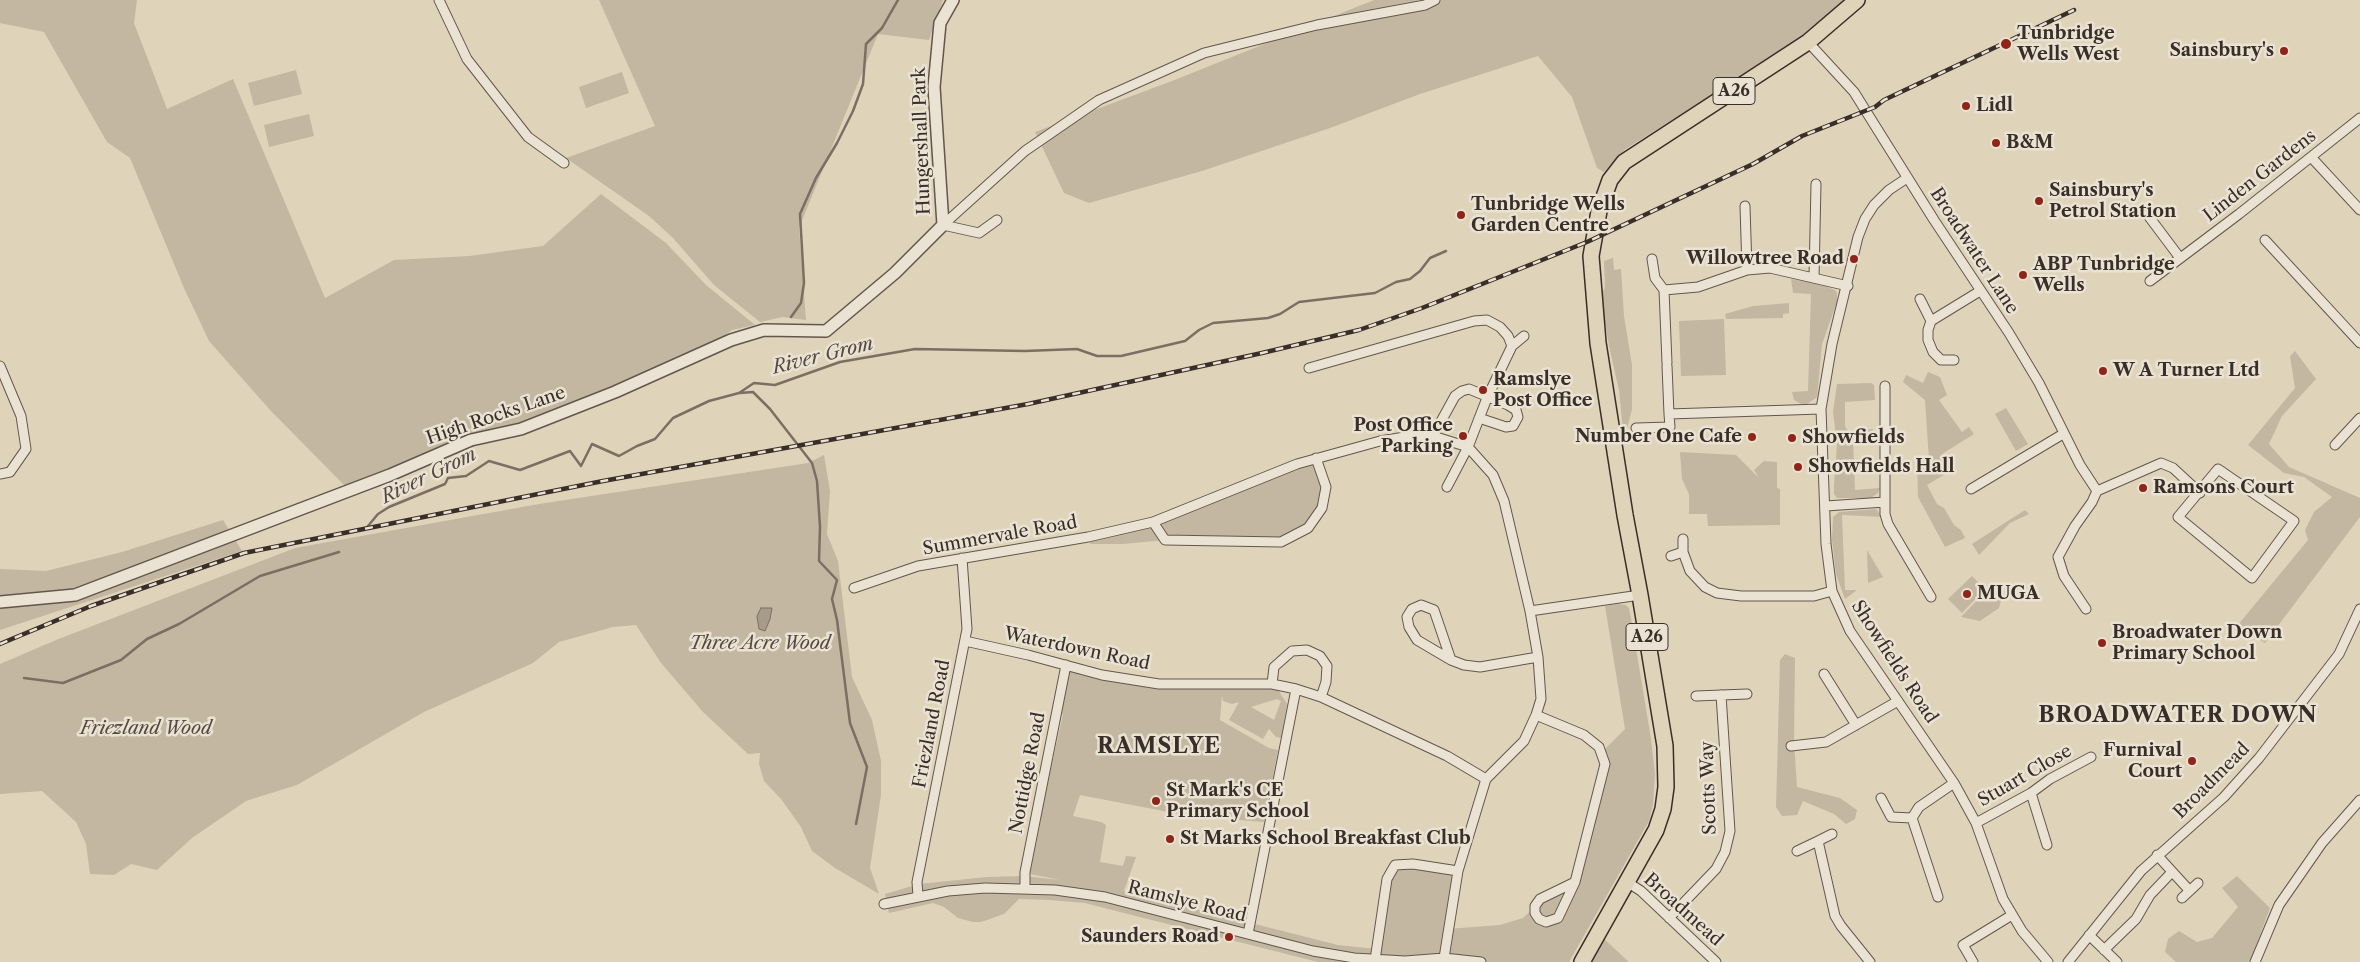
<!DOCTYPE html>
<html>
<head>
<meta charset="utf-8">
<style>
  body { margin:0 }
  canvas { display:block; background:#dfd3ba }
</style>
</head>
<body>
<canvas width="2360" height="962"></canvas>
<script>
const context = document.querySelector('canvas').getContext('2d');
context.lineJoin = 'round';
function fillPath(path, color) {
  context.fillStyle = color;
  context.fill(path, 'evenodd');
}
function poly(rows) {
  const path = new Path2D();
  for (const r of rows) {
    path.moveTo(r[0], r[1]);
    for (let i = 2; i < r.length; i += 2) path.lineTo(r[i], r[i + 1]);
  }
  return path;
}
function trace(path, color, width, dash) {
  context.strokeStyle = color;
  context.lineWidth = width;
  context.lineCap = dash ? 'butt' : 'round';
  context.setLineDash(dash || []);
  context.stroke(path);
}
function write(font, color, halo, rows, align = 'center') {
  context.font = font + ' "Libre Caslon Text",serif';
  context.lineWidth = 5;
  context.setLineDash([]);
  context.textBaseline = 'middle';
  context.strokeStyle = halo;
  context.fillStyle = color;
  for (const [text, x, y, turn = 0] of rows) {
    context.save();
    context.translate(x, y);
    context.rotate((+turn || 0) * Math.PI / 180);
    context.textAlign = isNaN(turn) ? turn : align;
    if (halo) context.strokeText(text, 0, 0);
    context.fillText(text, 0, 0);
    context.restore();
  }
}
fillPath(poly([
  [0,0,137,0,134,23,167,109,233,79,325,298,394,260,469,256,543,246,601,194,666,243,706,285,755,325,732,330,724,336,614,387,521,423,435,450,346,487,271,411,209,341,184,288,130,158,107,142,44,32,0,23],
  [599,0,943,0,929,40,878,34,799,228,806,320,783,317,760,322,714,285,673,238,649,216,566,158,655,126],
  [1374,0,1849,0,1788,47,1624,150,1604,172,1597,168,1572,97,1538,56,1420,94,1330,128,1202,171,1089,203,1064,193,1035,132,1172,81],
  [296,70,302,94,254,106,248,83],
  [622,72,629,93,586,108,579,87],
  [309,114,314,136,269,147,264,125],
  [1613,258,1614,270,1621,269,1624,316,1632,365,1632,409,1624,441,1619,390,1609,346,1600,291,1604,290,1605,286,1604,261],
  [1791,279,1820,284,1835,290,1837,293,1837,302,1822,344,1817,397,1807,404,1801,404,1794,400,1792,392,1808,391,1811,294,1793,293],
  [1789,303,1789,313,1783,314,1783,318,1726,319,1725,314,1753,306],
  [1724,319,1726,375,1681,376,1679,321],
  [2295,351,2316,379,2282,416,2269,444,2289,467,2360,498,2360,517,2265,643,2237,626,2308,540,2305,530,2314,512,2332,497,2304,477,2284,473,2248,445,2295,388,2290,356],
  [1928,372,1940,377,1947,395,1939,400,1962,432,1969,427,1974,434,1942,454,1952,470,1927,485,1937,504,1944,508,1954,525,1961,530,1965,538,1945,547,1918,497,1917,462,1929,460,1925,400,1903,382,1906,375,1923,383],
  [1871,383,1874,385,1875,400,1845,402,1845,426,1847,430,1851,432,1873,429,1873,439,1853,440,1855,490,1880,488,1878,493,1871,498,1837,498,1834,494,1834,485,1837,444,1833,412,1837,384],
  [2006,408,2028,444,2016,451,1995,414],
  [1680,452,1736,455,1759,478,1754,470,1764,461,1777,462,1777,488,1780,489,1780,525,1708,526,1707,514,1689,514,1689,494,1682,479],
  [824,455,830,491,827,534,838,561,852,677,872,720,881,761,881,795,870,868,879,894,835,868,812,851,801,827,781,799,764,781,759,764,760,753,748,754,703,712,661,663,636,625,613,627,559,642,533,663,424,712,297,785,246,801,192,838,157,870,131,864,114,875,90,874,86,844,76,822,42,791,0,794,0,664,56,640,295,548,539,504,808,463],
  [1315,459,1324,487,1321,508,1307,527,1282,541,1166,540,1123,544,1090,544,1089,538,1114,532],
  [1876,509,1882,517,1842,515,1845,590,1857,590,1845,599,1836,574,1832,540,1833,517,1839,512],
  [2025,510,2029,514,2010,523,1979,555,1972,544],
  [223,520,242,551,0,630,0,569,46,571,122,552],
  [1867,550,1883,577,1868,583,1867,549],
  [1972,576,1985,589,1962,613,1948,599],
  [1987,590,2002,597,1999,608,1980,621,1961,617],
  [1618,604,1626,605,1629,608,1631,618,1651,739,1655,774,1653,805,1649,821,1569,962,1318,962,1112,910,1085,903,1049,900,1019,899,1004,914,981,922,973,922,958,918,944,907,933,903,889,913,885,894,919,884,987,877,1024,876,1060,880,1030,874,1041,820,1037,815,1044,782,1048,782,1063,714,1058,713,1067,666,1159,684,1275,685,1287,704,1281,738,1276,737,1269,729,1263,739,1229,720,1239,702,1232,704,1223,701,1222,695,1220,720,1269,748,1278,750,1264,822,1240,820,1181,809,1179,814,1080,795,1073,816,1101,822,1106,825,1100,862,1123,866,1126,856,1136,857,1124,891,1338,945,1377,949,1390,876,1395,867,1403,865,1456,873,1447,929,1500,925,1523,918,1537,905,1576,883,1606,758,1605,749,1625,729,1605,606],
  [1277,699,1281,701,1274,720,1251,707],
  [1785,654,1795,658,1794,742,1797,787,1840,798,1857,810,1855,819,1846,824,1834,814,1803,801,1797,815,1782,816,1776,807,1780,660],
  [2237,876,2270,908,2251,959,2248,962,2176,962,2165,952,2168,939,2179,931,2197,942,2212,938,2238,907,2222,888],
  [1602,937,1629,962,1589,962]
]), '#c3b7a1');
const water = poly([
  [761,608,772,608,770,619,765,631,759,629,757,616,761,608]
]);
fillPath(water, '#a79b89');
trace(water, '#7b6f63', 1);
trace(poly([
  [791,317,801,303,804,283,800,214,816,178,837,143,853,111,863,84,866,44,882,28,898,0],
  [740,393,753,392,770,409,812,463,817,481,820,527,819,561,837,580,832,599,837,620,850,723,867,767,856,824],
  [368,526,378,514,389,507,445,484,448,478,466,476,489,461,520,470,570,451,581,466,592,444,619,456,637,446,655,439,673,418,709,401,739,393,754,383,775,385,840,362,915,349,1025,351,1077,349,1097,356,1121,356,1185,341,1199,330,1213,323,1268,318,1280,314,1299,302,1375,293,1396,282,1410,279,1420,271,1430,258,1446,251],
  [24,678,63,683,121,660,147,639,179,624,260,576,339,552]
]), '#7b6f63', 2.5);
const minor = poly([
  [439,0,467,59,528,137,564,163],
  [1808,42,1854,92,1934,220,2009,333,2039,383,2080,465,2097,491],
  [2311,157,2360,210],
  [1907,178,1889,190,1874,205,1865,219,1858,237,1832,344,1821,409,1826,544,1832,591,1850,631,1954,783,1976,823,2003,899,2022,931,2048,962],
  [1745,206,1747,270],
  [2147,214,2180,258],
  [943,225,1025,151,1099,100,1204,53,1317,25,1425,5,1435,0],
  [943,225,979,233,997,220],
  [2265,240,2360,343],
  [1652,259,1655,278,1664,290],
  [1814,278,1816,184],
  [2150,281,2239,214,2360,118],
  [1920,299,1931,321],
  [1954,360,1941,360,1933,352,1928,340,1928,330,1931,321,1980,291],
  [1667,363,1664,290,1698,287,1747,270,1770,268,1848,286],
  [0,366,21,416,26,449,10,472,0,474],
  [1667,366,1669,414,1821,409],
  [1309,368,1474,321,1487,320,1500,327,1508,336,1512,346],
  [1885,386,1885,514,1888,524,1931,597],
  [1636,428,1670,427,1669,414],
  [1433,436,1455,396,1462,391,1469,389,1508,405,1516,410,1518,417,1513,426,1506,427,1479,418],
  [2335,445,2360,418],
  [2218,469,2294,521,2252,578,2178,517,2218,469],
  [1447,487,1468,447,1487,398,1512,346,1524,336],
  [1971,489,2063,434],
  [2097,491,2161,463,2173,468,2200,493],
  [1826,506,1885,502],
  [1153,522,1165,540,1281,542,1308,528,1322,508,1326,487,1316,458],
  [1683,539,1683,552,1690,571,1705,587,1717,593,1741,596,1814,596,1832,591],
  [1671,556,1683,552],
  [854,588,918,566,1088,537,1153,522,1297,464,1380,441,1411,436,1433,436,1468,447,1493,475,1504,501,1530,611,1538,657,1541,699,1536,715,1524,741,1486,779,1458,871,1444,958],
  [2086,609,2064,576,2058,557,2075,526,2092,502,2097,491],
  [1530,611,1640,595],
  [965,641,1028,655,1102,675,1159,684,1272,684,1296,689,1321,697,1447,756,1486,779],
  [1451,660,1434,610,1421,605,1412,609,1407,617,1409,627,1417,640,1451,660,1464,665,1480,667,1538,657],
  [1824,674,1856,725],
  [1272,684,1274,667,1292,651,1307,650,1320,656,1327,666,1326,682,1321,697],
  [1696,696,1747,694],
  [1536,715,1584,735,1599,747,1605,764,1575,882,1558,918,1546,922,1539,919,1535,913,1535,906,1540,899,1575,882],
  [1791,746,1826,742,1898,701],
  [2031,793,2047,845],
  [1881,798,1891,817,1912,818],
  [1976,823,2031,793,2050,779,2091,757],
  [1818,841,1832,834],
  [1797,851,1818,841,1835,916,1841,926,1870,962],
  [2157,855,2189,890],
  [1627,882,1641,891,1716,962],
  [1025,887,1025,872,1066,665],
  [918,896,917,882,967,629,962,558],
  [1938,897,1912,818,1919,807,1954,783],
  [2182,898,2198,883],
  [884,904,948,891,985,888,1055,890,1105,897,1313,951,1354,958,1405,961,1444,958,1481,962],
  [1669,918,1716,869,1725,852,1730,831,1721,695],
  [1248,934,1296,689],
  [2089,935,2117,962],
  [2104,950,2136,919,2150,895,2172,872],
  [1375,960,1387,879,1395,865,1413,864,1458,871],
  [1973,962,1963,945,2012,915],
  [2068,962,2141,871,2224,797,2259,758,2339,654,2360,609],
  [2255,962,2279,905,2322,843,2360,800]
]);
const tertiary = poly([
  [0,602,75,595,390,475,471,440,521,429,615,392,731,340,764,330,826,331,895,273,943,225,934,87,940,23,953,0]
]);
const trunk = poly([
  [1582,962,1656,830,1663,809,1666,787,1665,746,1640,595,1625,515,1598,343,1591,256,1599,211,1610,180,1624,162,1808,42,1857,0]
]);
trace(minor, '#63574d', 11);
trace(tertiary, '#63574d', 14);
trace(trunk, '#3a2e29', 18);
trace(minor, '#eae2d2', 9);
trace(tertiary, '#eae2d2', 11);
trace(trunk, '#dfd3ba', 15);
const rail = poly([
  [0,644,91,606,244,553,603,481,1028,404,1262,353,1359,330,1422,308,1587,242,1753,164,1802,136,1875,107,1884,100,2074,10]
]);
trace(rail, '#3a2e29', 4.5);
trace(rail, '#eae2d2', 2.5, [8]);
for (const [x, y, r, color] of [
  [2006,44,6,"#8f2418"],
  [2284,51,5,"#8f2418"],
  [1966,106,5,"#8f2418"],
  [1996,143,5,"#8f2418"],
  [2039,201,5,"#8f2418"],
  [1461,215,5,"#8f2418"],
  [1854,259,5,"#8f2418"],
  [2023,275,5,"#8f2418"],
  [2103,371,5,"#8f2418"],
  [1483,390,5,"#8f2418"],
  [1463,436,5,"#8f2418"],
  [1752,437,5,"#8f2418"],
  [1792,438,5,"#8f2418"],
  [1798,467,5,"#8f2418"],
  [2143,488,5,"#8f2418"],
  [1967,594,5,"#8f2418"],
  [2102,643,5,"#8f2418"],
  [2192,761,5,"#8f2418"],
  [1156,801,5,"#8f2418"],
  [1170,839,5,"#8f2418"],
  [1229,937,5,"#8f2418"]
]) {
  const dot = new Path2D();
  dot.arc(x, y, r, 0, 2 * Math.PI);
  context.fillStyle = color;
  context.fill(dot);
  trace(dot, '#eae2d2', 2);
}
for (const [x, y, w] of [
  [1734,91,42],
  [1647,637,42]
]) {
  const box = new Path2D();
  box.roundRect(x - w / 2, y - 13.5, w, 27, 4);
  context.fillStyle = '#eae2d2';
  context.fill(box);
  trace(box, '#3a2e29', 1);
}
write('bold 16px', '#3a2e29', null, [
  ["A26",1734,91],
  ["A26",1647,637]
]);
write('bold 18px', '#3a2e29', '#eae2d2', [
  ["Tunbridge",2017,34],
  ["Wells West",2017,55],
  ["Sainsbury's",2274,51,"right"],
  ["Lidl",1976,106],
  ["B&M",2006,143],
  ["Sainsbury's",2049,191],
  ["Petrol Station",2049,212],
  ["Tunbridge Wells",1471,205],
  ["Garden Centre",1471,226],
  ["Willowtree Road",1844,259,"right"],
  ["ABP Tunbridge",2033,265],
  ["Wells",2033,286],
  ["W A Turner Ltd",2113,371],
  ["Ramslye",1493,380],
  ["Post Office",1493,401],
  ["Post Office",1453,426,"right"],
  ["Parking",1453,447,"right"],
  ["Number One Cafe",1742,437,"right"],
  ["Showfields",1802,438],
  ["Showfields Hall",1808,467],
  ["Ramsons Court",2153,488],
  ["MUGA",1977,594],
  ["Broadwater Down",2112,633],
  ["Primary School",2112,654],
  ["Furnival",2182,751,"right"],
  ["Court",2182,772,"right"],
  ["St Mark's CE",1166,791],
  ["Primary School",1166,812],
  ["St Marks School Breakfast Club",1180,839],
  ["Saunders Road",1219,937,"right"]
], 'left');
write('18px', '#3a2e29', '#eae2d2', [
  ["Hungershall Park",922,141,-92],
  ["Linden Gardens",2260,176,-38],
  ["Broadwater Lane",1974,251,57],
  ["High Rocks Lane",496,416,-19],
  ["Summervale Road",1000,536,-10],
  ["Waterdown Road",1077,649,12],
  ["Showfields Road",1894,662,57],
  ["Friezland Road",932,724,-79],
  ["Nottidge Road",1028,773,-79],
  ["Stuart Close",2025,776,-30],
  ["Broadmead",2212,781,-45],
  ["Scotts Way",1709,788,-92],
  ["Ramslye Road",1187,902,14],
  ["Broadmead",1683,910,42]
]);
write('italic 18px', '#554941', '#eae2d2', [
  ["Three Acre Wood",760,644],
  ["Friezland Wood",146,729]
]);
write('italic 19px', '#554941', '#eae2d2', [
  ["River Grom",823,356,-14],
  ["River Grom",429,476,-26]
]);
context.letterSpacing = '1px';
write('bold 22px', '#3a2e29', '#eae2d2', [
  ["BROADWATER DOWN",2178,716],
  ["RAMSLYE",1159,747]
]);
context.letterSpacing = '0px';
</script>
</body>
</html>
